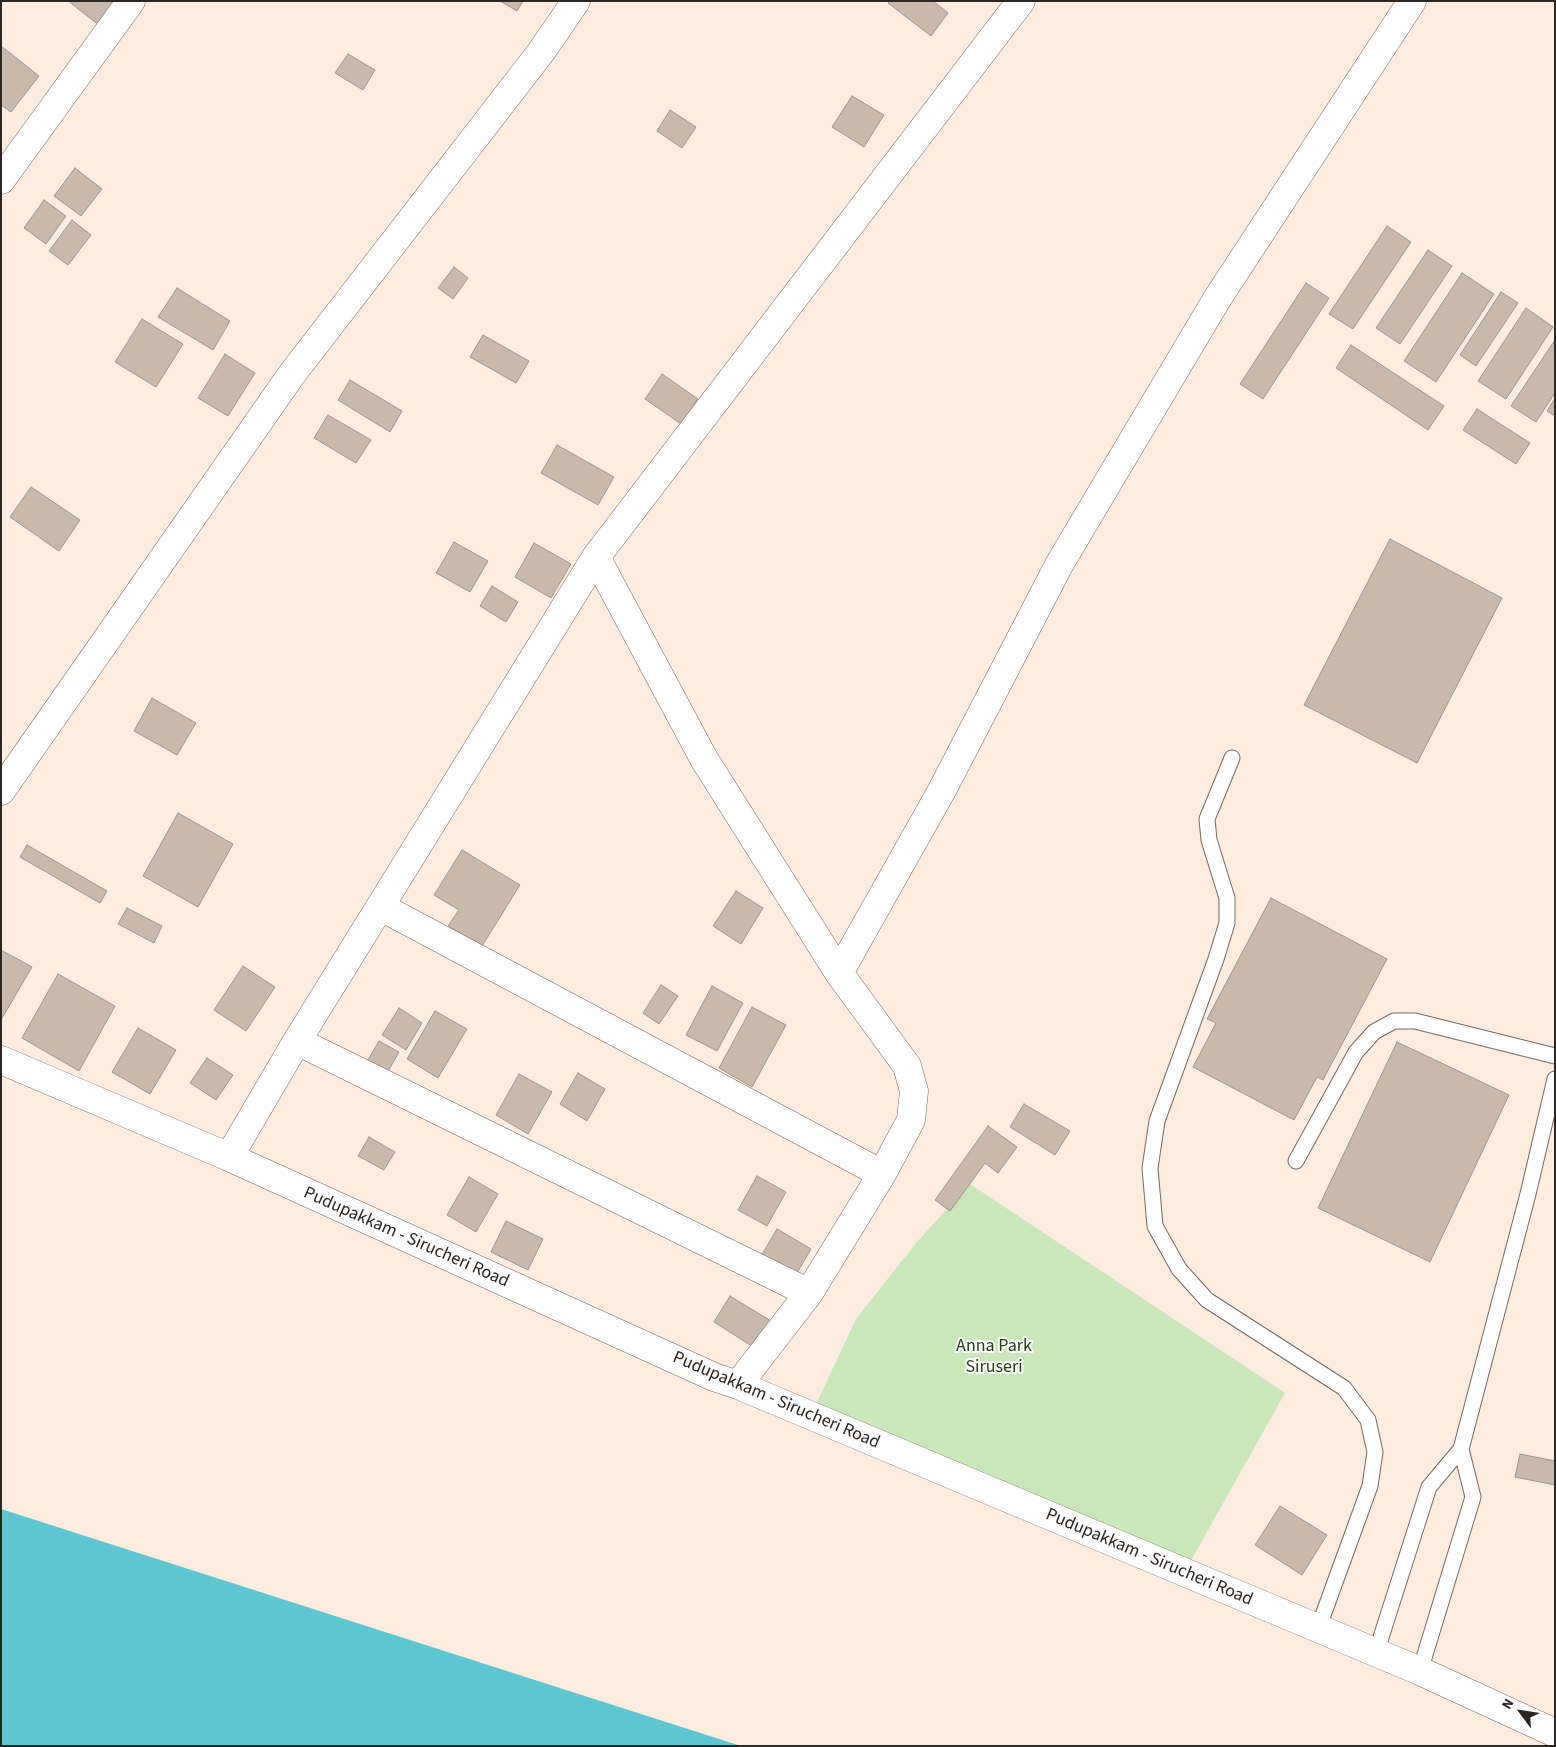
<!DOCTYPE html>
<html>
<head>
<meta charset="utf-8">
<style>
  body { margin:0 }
  #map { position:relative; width:1556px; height:1747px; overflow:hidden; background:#fdece0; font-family:"Source Sans 3",sans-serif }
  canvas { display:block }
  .frame { position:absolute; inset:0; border:2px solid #2c2622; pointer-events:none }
  .north { position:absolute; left:1496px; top:1687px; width:50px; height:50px; -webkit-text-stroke:4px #fdfdfd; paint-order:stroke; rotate:301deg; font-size:14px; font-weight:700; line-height:20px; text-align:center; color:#2c2622 }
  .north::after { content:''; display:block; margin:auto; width:18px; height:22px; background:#2c2622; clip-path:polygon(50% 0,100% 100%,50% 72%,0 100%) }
</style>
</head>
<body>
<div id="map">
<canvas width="1556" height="1747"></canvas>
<div class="frame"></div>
<div class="north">N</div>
</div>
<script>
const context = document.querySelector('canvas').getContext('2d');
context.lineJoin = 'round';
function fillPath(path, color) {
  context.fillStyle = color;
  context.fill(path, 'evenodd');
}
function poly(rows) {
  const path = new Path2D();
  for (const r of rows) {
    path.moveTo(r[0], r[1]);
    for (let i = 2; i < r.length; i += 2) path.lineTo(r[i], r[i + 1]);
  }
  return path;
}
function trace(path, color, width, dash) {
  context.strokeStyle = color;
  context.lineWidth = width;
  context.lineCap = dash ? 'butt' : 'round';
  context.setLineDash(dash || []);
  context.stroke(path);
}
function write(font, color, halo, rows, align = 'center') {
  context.font = font + ' "Source Sans 3",sans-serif';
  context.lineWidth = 4;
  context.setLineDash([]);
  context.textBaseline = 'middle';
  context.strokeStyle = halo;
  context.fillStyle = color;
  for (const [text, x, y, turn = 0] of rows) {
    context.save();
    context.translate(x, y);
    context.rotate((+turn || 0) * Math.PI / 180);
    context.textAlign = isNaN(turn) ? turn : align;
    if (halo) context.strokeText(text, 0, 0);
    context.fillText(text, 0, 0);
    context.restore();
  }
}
fillPath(poly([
  [970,1184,1285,1393,1180,1580,809,1419,856,1319,916,1243]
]), '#c9e7b9');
fillPath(poly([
  [1,1509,741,1746,1,1746]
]), '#5ec6d0');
const building = poly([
  [68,1,126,1,104,29,68,1],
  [500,1,523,1,517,11,500,1],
  [889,1,933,1,948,13,931,36,888,3,889,1],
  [1,46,39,76,11,112,1,105,1,46],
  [348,54,375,70,363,90,335,73,348,54],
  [852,96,884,115,864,147,832,127,852,96],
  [670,110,696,127,682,148,657,131,670,110],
  [75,168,102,189,81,216,54,196,75,168],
  [44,200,66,216,46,244,24,228,44,200],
  [72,220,91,235,68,265,49,251,72,220],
  [1387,226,1411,242,1353,329,1329,314,1387,226],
  [1428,250,1452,266,1400,344,1376,328,1428,250],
  [454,267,468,278,453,299,438,288,454,267],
  [1462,273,1494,294,1436,382,1404,361,1462,273],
  [1306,283,1329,298,1263,399,1240,384,1306,283],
  [177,288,230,321,213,350,158,317,177,288],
  [1501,292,1518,303,1476,366,1460,355,1501,292],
  [1526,308,1553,327,1506,399,1478,381,1526,308],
  [142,319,183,344,156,387,115,362,142,319],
  [483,335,529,361,516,383,470,357,483,335],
  [1555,340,1555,393,1536,422,1511,406,1555,340],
  [1351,345,1444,406,1428,430,1336,368,1351,345],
  [225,354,255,373,228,416,198,398,225,354],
  [662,374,698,399,681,424,645,399,662,374],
  [350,380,402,411,390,432,338,400,350,380],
  [1555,398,1555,416,1547,411,1555,398],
  [1477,409,1530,443,1516,464,1463,430,1477,409],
  [328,415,371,440,356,463,314,438,328,415],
  [557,445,614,477,598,505,541,473,557,445],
  [31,487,80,520,59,551,10,517,31,487],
  [1390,539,1502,598,1417,763,1304,705,1390,539],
  [454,542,488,561,470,592,436,573,454,542],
  [534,543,571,564,551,598,515,577,534,543],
  [492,586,518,602,506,622,480,606,492,586],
  [152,698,196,723,177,755,134,731,152,698],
  [178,813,233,844,198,907,143,876,178,813],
  [27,845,107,891,100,903,20,857,27,845],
  [462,850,520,885,482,946,448,926,459,910,434,895,462,850],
  [736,891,763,908,741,944,713,926,736,891],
  [1271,898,1387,959,1323,1080,1317,1077,1294,1120,1193,1067,1216,1023,1207,1019,1271,898],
  [127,908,162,926,154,943,118,924,127,908],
  [1,950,32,967,1,1020,1,950],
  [243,966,275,987,246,1031,214,1010,243,966],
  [58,974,115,1006,79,1071,22,1038,58,974],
  [661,985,678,996,659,1024,643,1013,661,985],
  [712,986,743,1003,717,1051,686,1035,712,986],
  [752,1007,786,1025,752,1087,719,1068,752,1007],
  [399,1008,422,1023,406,1050,382,1035,399,1008],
  [435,1011,467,1029,438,1078,407,1059,435,1011],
  [138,1028,176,1050,150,1094,112,1072,138,1028],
  [379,1041,399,1052,383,1080,363,1068,379,1041],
  [1397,1042,1509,1095,1430,1262,1318,1208,1397,1042],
  [207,1058,233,1075,216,1100,190,1083,207,1058],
  [578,1073,605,1089,587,1121,560,1104,578,1073],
  [519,1074,552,1092,528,1134,496,1115,519,1074],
  [1024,1104,1070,1131,1055,1155,1010,1127,1024,1104],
  [988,1126,1017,1147,998,1173,985,1163,950,1211,935,1200,988,1126],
  [369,1137,395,1152,384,1170,358,1156,369,1137],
  [757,1176,786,1192,767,1226,738,1210,757,1176],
  [469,1177,498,1194,476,1232,447,1215,469,1177],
  [506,1221,543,1239,528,1270,491,1252,506,1221],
  [777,1229,811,1249,794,1278,760,1258,777,1229],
  [730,1296,771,1321,755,1348,714,1322,730,1296],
  [1520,1454,1555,1461,1555,1485,1515,1477,1520,1454],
  [1280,1506,1327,1535,1302,1575,1255,1545,1280,1506]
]);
fillPath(building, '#c9b9ad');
trace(building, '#a39489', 1);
const lane = poly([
  [1232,758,1207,819,1209,840,1227,898,1227,923,1216,959,1157,1121,1150,1168,1155,1226,1179,1269,1207,1300,1344,1388,1368,1420,1375,1452,1370,1486,1318,1629],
  [1296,1161,1356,1052,1374,1032,1394,1021,1415,1021,1555,1056],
  [1376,1653,1429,1487,1461,1449,1528,1194,1555,1079],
  [1420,1671,1473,1497,1461,1449]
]);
const street = poly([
  [1,180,131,1],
  [596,557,704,759,839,973,907,1066,914,1091,911,1120,882,1174,809,1293,738,1385],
  [1,791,292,374,541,52,576,1],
  [381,907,882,1174],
  [839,973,941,792,1060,563,1217,299,1412,1],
  [297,1041,809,1293],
  [229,1157,297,1041,596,557,1021,1]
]);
const secondary = poly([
  [1,1060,229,1157,714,1377,738,1385,1420,1671,1555,1733]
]);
trace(lane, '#77695e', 17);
trace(street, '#77695e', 29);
trace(secondary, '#77695e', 29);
trace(lane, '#fff', 15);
trace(street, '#fff', 28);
trace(secondary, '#fff', 28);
write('18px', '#2c2622', '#fdfdfd', [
  ["Pudupakkam - Sirucheri Road",406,1238,24],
  ["Pudupakkam - Sirucheri Road",776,1401,23],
  ["Pudupakkam - Sirucheri Road",1149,1558,23]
]);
write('18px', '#243f13', '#fdfdfd', [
  ["Anna Park",994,1347],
  ["Siruseri",994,1368]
]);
</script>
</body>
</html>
